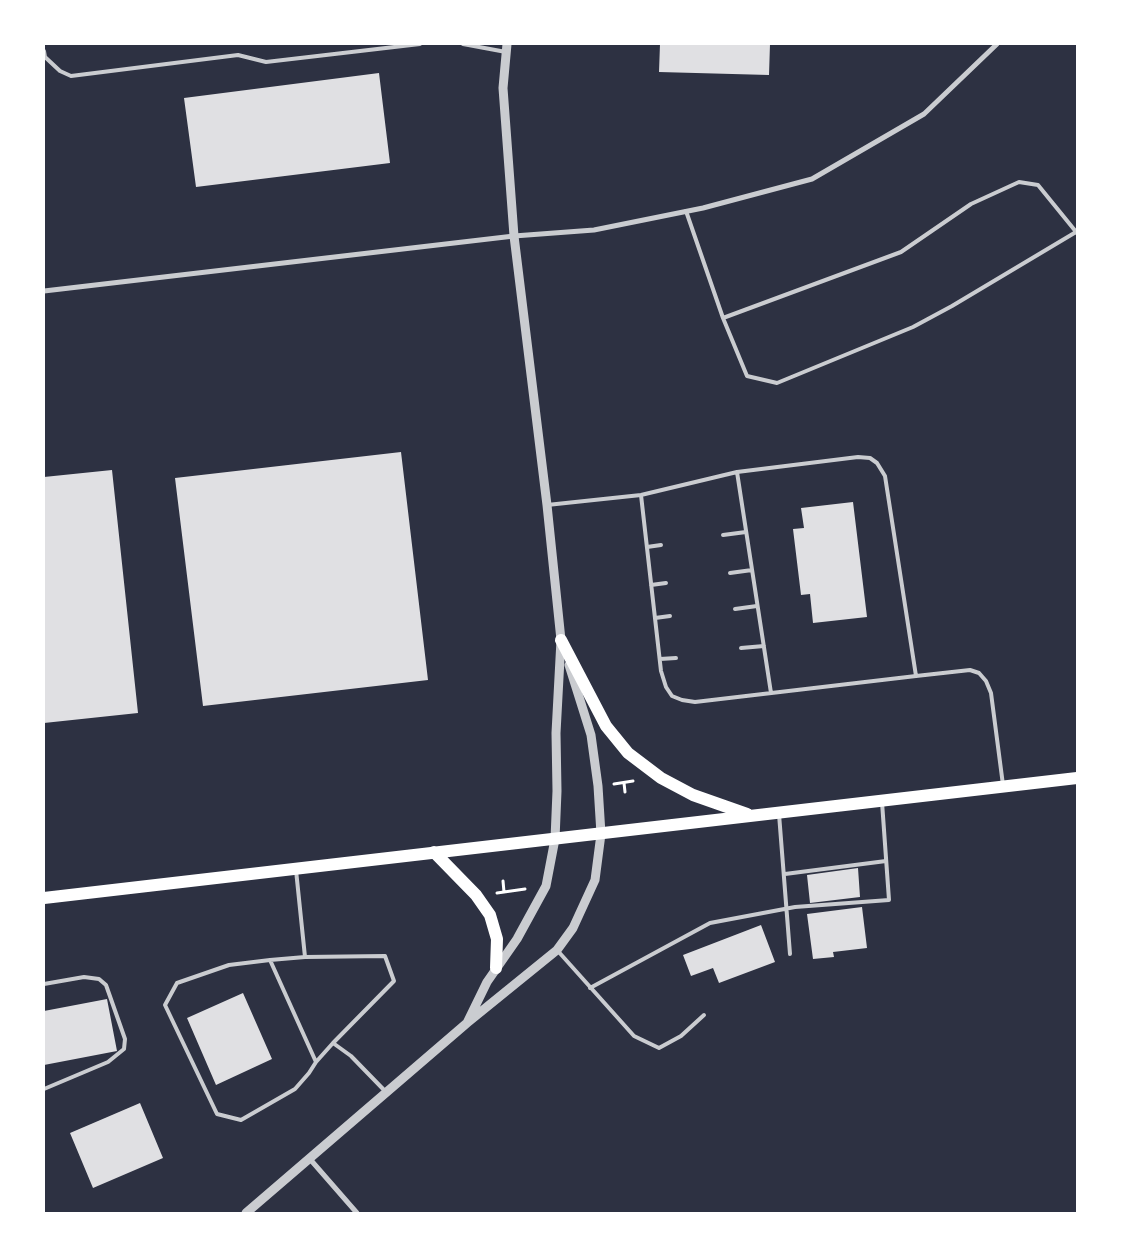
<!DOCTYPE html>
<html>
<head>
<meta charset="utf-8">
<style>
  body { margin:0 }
  #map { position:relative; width:1121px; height:1257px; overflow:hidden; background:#2d3142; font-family:Montserrat,sans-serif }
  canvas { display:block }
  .frame { position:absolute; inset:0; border:45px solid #fff; pointer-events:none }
</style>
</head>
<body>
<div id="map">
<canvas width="1121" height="1257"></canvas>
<div class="frame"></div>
</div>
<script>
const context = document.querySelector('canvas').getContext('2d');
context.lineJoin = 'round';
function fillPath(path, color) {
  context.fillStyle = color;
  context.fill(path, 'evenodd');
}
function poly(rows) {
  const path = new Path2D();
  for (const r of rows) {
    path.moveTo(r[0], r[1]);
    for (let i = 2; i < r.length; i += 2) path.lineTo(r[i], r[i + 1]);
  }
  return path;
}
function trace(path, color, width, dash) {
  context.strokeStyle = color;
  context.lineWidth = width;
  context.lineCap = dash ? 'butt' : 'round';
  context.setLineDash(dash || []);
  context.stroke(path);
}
fillPath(poly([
  [660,44,770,44,769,75,659,72],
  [379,73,390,163,196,187,184,98],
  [401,452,428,680,203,706,175,478],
  [112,470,138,713,44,723,44,477],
  [853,502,867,617,813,623,810,594,801,595,793,529,804,528,801,508],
  [858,868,860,897,810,903,807,875],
  [862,907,867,948,833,952,834,957,813,959,807,914],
  [761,925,775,962,719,983,713,968,691,976,683,955],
  [243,993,272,1059,216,1085,187,1018],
  [107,999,117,1051,44,1065,44,1011],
  [140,1103,163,1158,93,1188,70,1133]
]), '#e0e0e3');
trace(poly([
  [624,783,625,792],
  [614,784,633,781],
  [503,881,504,892],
  [497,893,525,889]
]), '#fff', 3);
trace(poly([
  [463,44,506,52],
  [44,51,45,57,60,71,71,76,238,55,266,62,420,44],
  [686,211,723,318,747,376,777,383,913,327,952,306,1076,232],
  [723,318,901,252,971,204,1019,182,1038,185,1077,233],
  [737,472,771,693],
  [547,505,641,495,737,472,858,457,870,458,877,463,885,476,916,676,695,702,682,700,672,696,666,687,661,671,641,495],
  [723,535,746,532],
  [647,547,661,545],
  [730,573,752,570],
  [651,585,666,583],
  [735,609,757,606],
  [655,618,670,616],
  [741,648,764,646],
  [660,659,676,658],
  [916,676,970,670,979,673,986,681,991,693,1003,785],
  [779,814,790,954],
  [296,870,305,957,270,960,316,1062,333,1043,351,1056,385,1091],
  [785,874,886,861],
  [557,950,634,1036,659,1048,681,1036,704,1015],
  [305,957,385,956,394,981,333,1043],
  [270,960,229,965,177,983,165,1005,217,1114,241,1120,295,1089,309,1073,316,1062],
  [44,984,84,977,99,979,106,985,125,1039,124,1049,108,1062,44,1089],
  [590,988,710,923,795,907,889,900,882,802]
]), '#caccd0', 4);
trace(poly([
  [44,291,514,236,594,230,703,208,812,179,924,114,997,44],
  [309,1158,357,1213]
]), '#caccd0', 5);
trace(poly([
  [467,1023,487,982,517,939,546,886,555,839,557,791,556,733,561,640,547,505,514,236,503,88,507,44],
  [246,1213,467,1023,557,950,573,928,595,880,601,834,598,786,591,735,569,665]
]), '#caccd0', 9);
trace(poly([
  [561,640,606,726,628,753,661,778,693,795,747,814],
  [434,852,476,895,490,915,497,939,496,968],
  [44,898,1077,778]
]), '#fff', 12);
</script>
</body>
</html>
